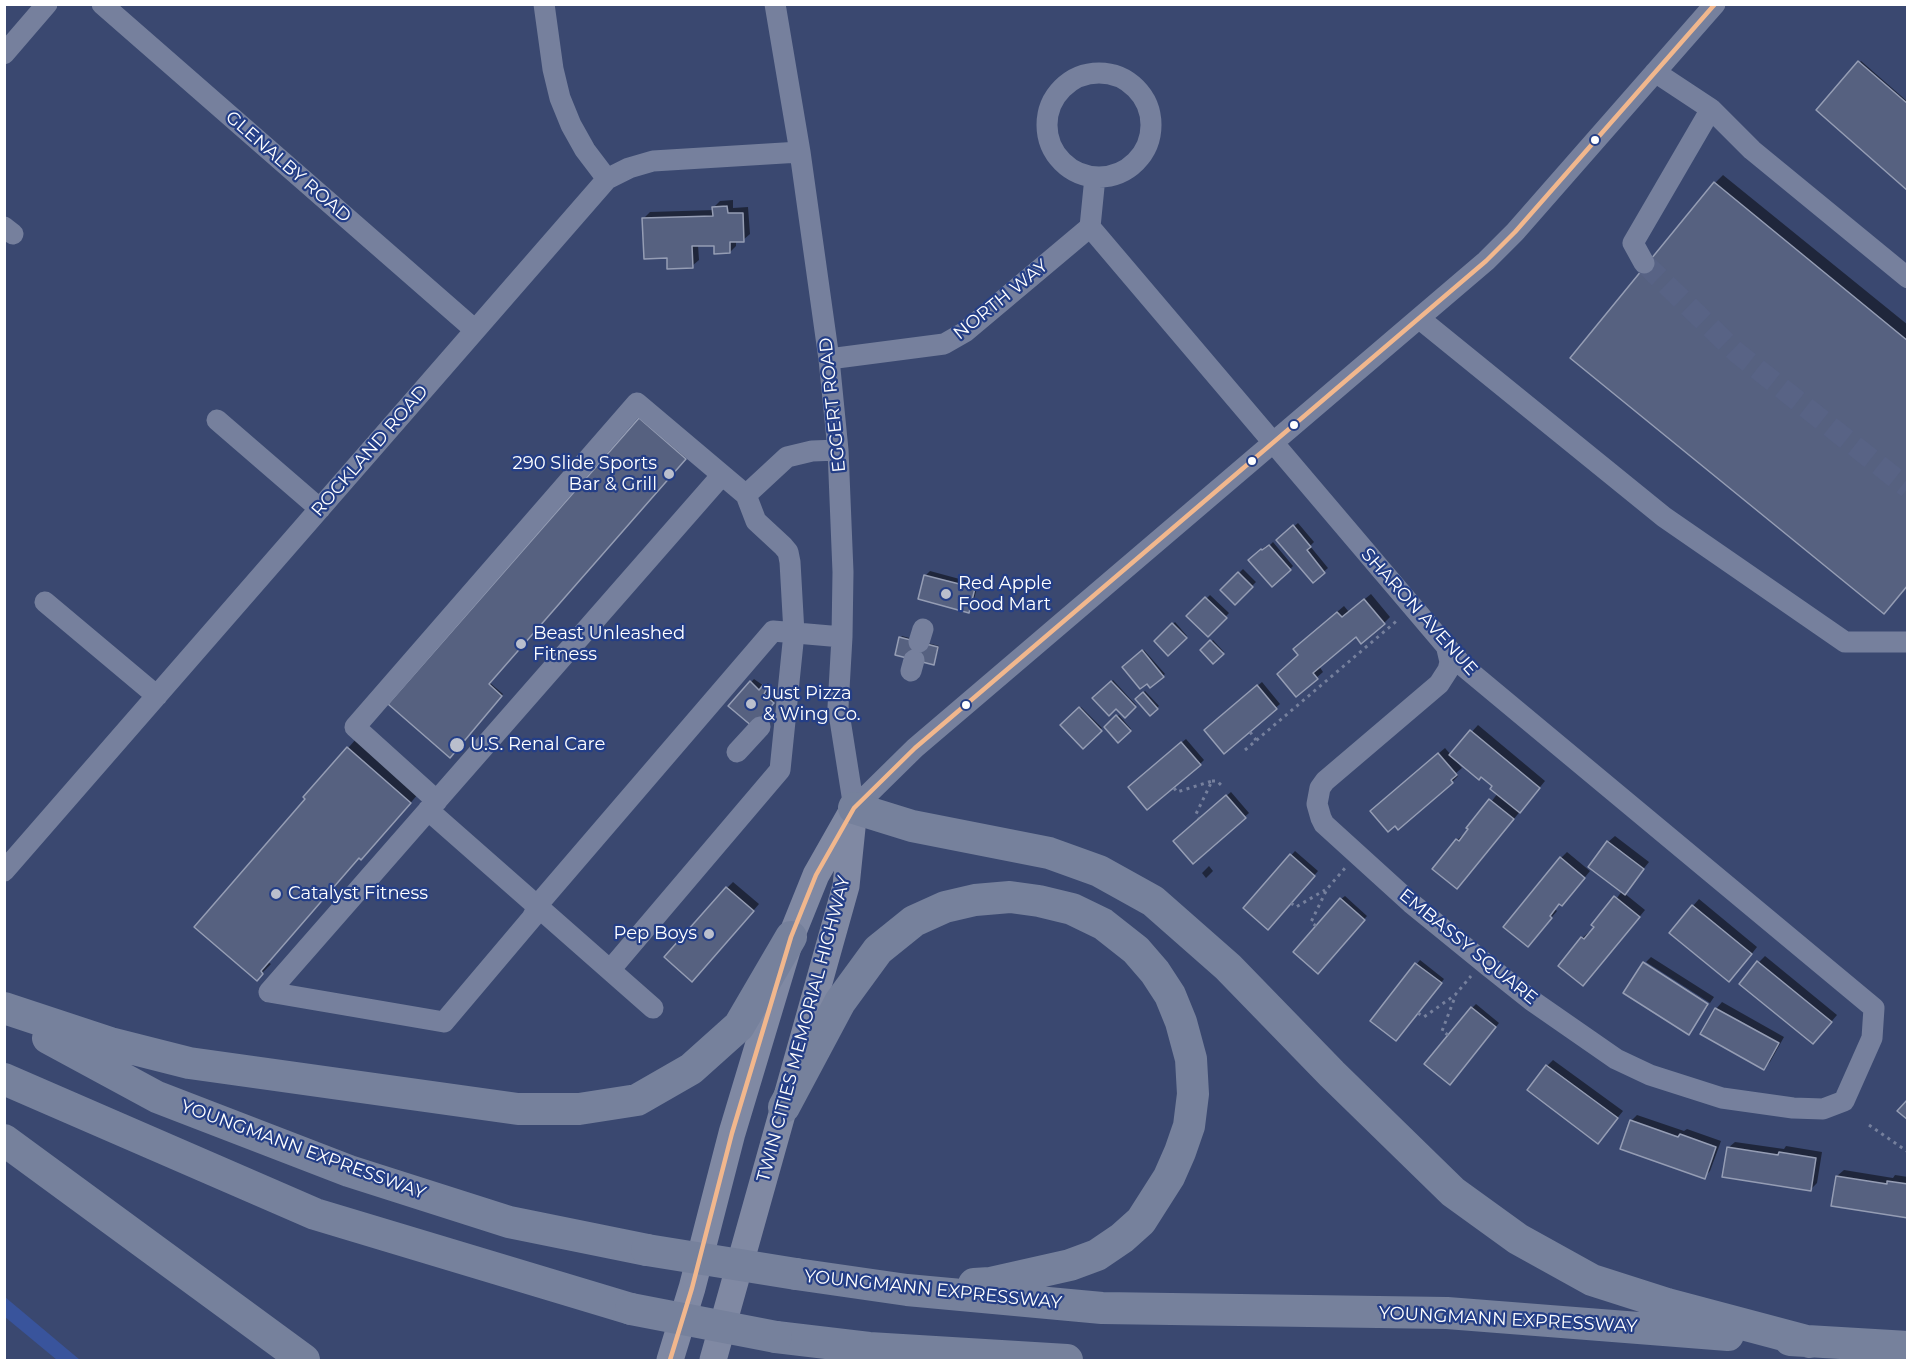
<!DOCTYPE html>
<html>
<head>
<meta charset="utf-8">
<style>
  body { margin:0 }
  #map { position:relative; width:1912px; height:1365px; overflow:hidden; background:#3a4870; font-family:Montserrat,sans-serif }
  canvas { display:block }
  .frame { position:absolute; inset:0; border:6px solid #fff; pointer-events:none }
</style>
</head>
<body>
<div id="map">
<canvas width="1912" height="1365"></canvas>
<div class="frame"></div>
</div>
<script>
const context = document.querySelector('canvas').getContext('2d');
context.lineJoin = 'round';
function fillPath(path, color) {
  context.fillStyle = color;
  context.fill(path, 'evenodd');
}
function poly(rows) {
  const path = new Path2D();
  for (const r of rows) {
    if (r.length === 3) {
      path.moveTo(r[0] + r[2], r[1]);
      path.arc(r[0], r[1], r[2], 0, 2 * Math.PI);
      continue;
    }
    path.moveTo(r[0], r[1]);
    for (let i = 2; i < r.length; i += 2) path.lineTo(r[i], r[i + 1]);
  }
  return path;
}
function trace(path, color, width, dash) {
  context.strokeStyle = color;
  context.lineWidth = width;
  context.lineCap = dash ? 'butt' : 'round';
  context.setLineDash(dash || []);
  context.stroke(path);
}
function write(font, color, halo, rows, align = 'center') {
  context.font = font + ' Montserrat,sans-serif';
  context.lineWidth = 4.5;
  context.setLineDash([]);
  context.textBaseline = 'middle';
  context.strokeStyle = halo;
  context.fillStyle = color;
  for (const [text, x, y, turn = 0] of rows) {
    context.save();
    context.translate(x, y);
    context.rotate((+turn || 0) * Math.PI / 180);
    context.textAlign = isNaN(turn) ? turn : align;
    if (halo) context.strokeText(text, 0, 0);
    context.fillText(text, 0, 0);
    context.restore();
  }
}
fillPath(poly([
  [5,1297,80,1360,57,1360,5,1317]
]), '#39549c');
fillPath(poly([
  [1861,61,1908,102,1908,189,1818,110],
  [1723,175,1908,325,1908,585,1715,183],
  [733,200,733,208,748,207,750,234,743,240,736,240,736,246,730,252,715,244,698,245,699,260,692,266,668,257,644,218,650,212,714,210,714,207,720,201],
  [642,418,686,456,489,682,503,694,449,756,391,704],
  [1298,523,1314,542,1310,546,1328,568,1313,581,1282,536],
  [1273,542,1293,566,1290,569,1250,560,1266,546,1267,548],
  [1243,569,1256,582,1235,603,1222,590],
  [930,571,978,584,972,607,968,611,920,598,926,575],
  [1371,594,1390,617,1384,623,1356,635,1319,666,1323,672,1297,695,1301,643,1344,606,1349,612],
  [1210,595,1229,613,1208,635,1189,616],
  [1175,622,1187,636,1168,654,1156,641],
  [902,636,939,646,935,662,900,638],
  [1213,640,1224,652,1213,662,1202,650],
  [1144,650,1165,674,1151,686,1124,667],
  [754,679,764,686,768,683,770,685,766,689,777,698,766,710,773,716,763,728,751,682],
  [1113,680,1136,705,1125,716,1116,706,1094,698],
  [1262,682,1280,704,1224,752,1210,726],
  [1145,691,1159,706,1150,714,1137,699],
  [1081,707,1102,728,1083,747,1063,726],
  [1119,715,1131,729,1118,741,1106,727],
  [1478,725,1545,781,1463,881,1457,840,1464,834,1465,835,1498,793,1494,786,1457,760,1456,761,1462,768,1456,773,1458,776,1452,782,1378,805,1445,748,1451,755],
  [356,739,419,793,370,850,360,857,268,962,271,964,256,979,307,799,305,797],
  [1186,739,1204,760,1200,764,1133,783],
  [1231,792,1249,813,1193,862,1178,837],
  [1615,836,1649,862,1624,893,1645,910,1589,978,1582,938,1589,932,1591,934,1622,891,1608,842],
  [1295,851,1318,871,1272,924,1245,908],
  [1567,852,1590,871,1568,898,1560,903,1555,909,1557,911,1528,945,1561,858],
  [1209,866,1213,871,1206,878,1202,873],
  [733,882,759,904,699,974,727,888],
  [1345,896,1367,916,1321,968,1341,899],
  [1699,899,1757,947,1736,974,1693,906],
  [1765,956,1837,1015,1819,1036,1759,962],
  [1651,957,1714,997,1710,1003,1646,962],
  [1420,960,1444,979,1400,1035,1372,1020],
  [1644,964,1708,1006,1689,1033],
  [1722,1002,1784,1037,1770,1062,1764,1068,1703,1033,1716,1009],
  [1476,1004,1499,1023,1453,1079,1472,1008],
  [1553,1060,1623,1111,1598,1142,1547,1066],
  [1637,1115,1684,1131,1687,1129,1721,1141,1710,1171,1704,1177,1631,1121],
  [1735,1142,1784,1149,1786,1146,1822,1152,1817,1183,1811,1189,1728,1148],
  [1844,1170,1893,1178,1895,1175,1908,1177,1908,1216,1837,1176]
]), '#0007');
const building = poly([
  [1858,61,1908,104,1908,191,1816,110,1858,61],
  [1714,182,1908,341,1908,585,1884,614,1570,358,1714,182],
  [727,206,728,213,743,213,744,242,730,242,730,253,714,254,714,246,692,246,693,268,667,269,667,258,644,259,642,218,713,216,712,207,727,206],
  [639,418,686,459,489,684,502,696,450,758,388,704,639,418],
  [1293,525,1311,547,1307,550,1325,573,1313,583,1276,540,1293,525],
  [1269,545,1291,570,1272,587,1248,560,1261,549,1262,550,1269,545],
  [1238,572,1253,587,1235,605,1220,590,1238,572],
  [924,575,975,588,969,613,918,599,924,575],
  [1205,597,1227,618,1208,637,1186,616,1205,597],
  [1364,599,1385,624,1361,644,1356,637,1313,673,1318,679,1296,697,1277,674,1298,655,1293,649,1337,612,1342,617,1364,599],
  [1172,623,1187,638,1168,656,1154,641,1172,623],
  [899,637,938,647,934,665,895,655,899,637],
  [1210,640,1224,654,1213,664,1200,650,1210,640],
  [1142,650,1164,677,1150,688,1147,684,1140,689,1122,667,1142,650],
  [750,681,759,690,763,685,767,689,764,694,774,703,753,727,728,706,750,681],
  [1111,681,1136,707,1125,718,1116,709,1109,716,1092,698,1111,681],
  [1257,685,1277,709,1224,754,1204,730,1257,685],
  [1143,692,1158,709,1150,716,1135,699,1143,692],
  [1079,707,1102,731,1083,749,1060,725,1079,707],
  [1116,715,1131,731,1118,743,1104,727,1116,715],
  [1470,730,1540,788,1520,813,1490,789,1492,786,1481,777,1479,780,1449,755,1470,730],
  [1181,742,1201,765,1147,810,1128,787,1181,742],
  [347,747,411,803,361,860,359,858,261,971,263,974,257,981,194,927,305,799,303,797,347,747],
  [1438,753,1457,775,1451,780,1453,783,1398,830,1395,826,1388,832,1370,811,1438,753],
  [1226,795,1246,818,1193,864,1173,841,1226,795],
  [1489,799,1514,819,1457,889,1432,869,1456,839,1459,841,1468,829,1466,828,1489,799],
  [1607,841,1644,869,1625,895,1588,867,1607,841],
  [1290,854,1315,876,1268,930,1243,908,1290,854],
  [1560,857,1585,878,1562,906,1559,904,1550,916,1552,918,1528,947,1503,927,1560,857],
  [726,887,754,911,692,982,664,957,726,887],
  [1614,896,1640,917,1583,986,1558,966,1581,937,1584,939,1594,927,1591,925,1614,896],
  [1340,898,1365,920,1318,974,1293,952,1340,898],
  [1692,905,1752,954,1729,982,1669,933,1692,905],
  [1757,961,1832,1022,1813,1044,1739,984,1757,961],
  [1643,962,1708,1004,1689,1035,1623,993,1643,962],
  [1415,963,1442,983,1396,1041,1370,1021,1415,963],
  [1471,1007,1496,1027,1450,1085,1424,1064,1471,1007],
  [1715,1008,1779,1043,1764,1070,1700,1034,1715,1008],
  [1546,1065,1618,1118,1598,1144,1527,1090,1546,1065],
  [1908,1099,1908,1120,1897,1111,1908,1099],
  [1630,1120,1678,1137,1680,1134,1716,1147,1705,1179,1620,1149,1630,1120],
  [1727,1147,1778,1155,1779,1152,1816,1158,1811,1191,1722,1177,1727,1147],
  [1836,1176,1887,1184,1887,1181,1908,1184,1908,1218,1831,1206,1836,1176]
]);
fillPath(building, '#566180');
trace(building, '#959db4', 1.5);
trace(poly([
  [1644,263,1736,352,1908,488]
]), '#586385', 21, [21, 10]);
trace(poly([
  [1250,732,1256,740],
  [1245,750,1399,619],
  [1212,781,1217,781,1222,786],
  [1174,788,1177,792,1212,781,1196,814,1199,818],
  [1291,903,1296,907,1325,890],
  [1316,926,1311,922,1327,889,1345,868],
  [1418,1013,1424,1017,1455,995,1471,976],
  [1448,1035,1442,1031,1455,997],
  [1869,1125,1908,1152]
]), '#76809d', 3, [3, 4.5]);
trace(poly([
  [102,4,475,330],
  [544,4,553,69,560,98,571,125,585,150,607,179],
  [775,4,800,152,829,359,838,450,843,572,842,637,838,707,854,808],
  [4,54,47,4],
  [1655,72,1711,109,1752,150,1908,278],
  [1099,125,52],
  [4,227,13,234],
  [1090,227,1463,666,1874,1008,1872,1038,1844,1101,1823,1109,1793,1108,1722,1098,1650,1075,1616,1059,1531,1000,1487,965,1411,903,1324,824,1321,818,1317,804,1320,788,1325,781,1439,684,1448,670,1450,662,1447,649],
  [1090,227,1095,177],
  [1644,263,1633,243,1711,109],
  [1420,319,1664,517,1845,642,1908,642],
  [829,359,944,344,965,332,1090,227],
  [217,420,320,509],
  [45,602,157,696],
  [919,642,923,629],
  [911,671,914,660],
  [737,752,760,727],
  [437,801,355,727,637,403,746,495,787,457,812,451,838,450],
  [854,808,915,748,1486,261,1515,232,1715,4],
  [428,810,653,1008],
  [4,871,607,179,629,168,653,161,800,152],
  [610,970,780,770,794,633,790,562,788,552,783,546,756,521,746,495],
  [269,992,444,1022,532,918,541,901,773,631,842,637],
  [269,992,722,475]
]), '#76809d', 21);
trace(poly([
  [670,1360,692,1288,732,1133,791,937,816,875,854,808],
  [713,1360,846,886,853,818]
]), '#8089a3', 27);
trace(poly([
  [854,808,912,826,1049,853,1099,871,1153,901,1228,967,1332,1074,1453,1192,1518,1239,1592,1280,1667,1304,1810,1342],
  [4,1008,110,1043,189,1063,518,1109,579,1109,637,1100,691,1069,739,1026,791,937],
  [48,1038,157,1097,349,1171,509,1222,647,1250],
  [4,1079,315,1214,631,1309],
  [784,1107,840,1002,878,950,914,921,945,907,975,900,1010,897,1039,901,1072,909,1103,924,1136,950,1155,972,1170,995,1181,1022,1191,1059,1193,1094,1189,1126,1180,1152,1169,1177,1141,1221,1122,1238,1097,1255,1070,1265,990,1283,974,1284],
  [4,1140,304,1360],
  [796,1274,907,1290,1102,1308,1447,1313,1728,1335],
  [776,1337,869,1348,1067,1360],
  [1790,1340,1908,1347]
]), '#76819c', 32);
trace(poly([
  [647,1250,796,1274],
  [631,1309,776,1337]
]), '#76819c', 32);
trace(poly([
  [670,1360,692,1288,732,1133,791,937,816,875,854,808,915,748,1486,261,1515,232,1715,4]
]), '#f1b78d', 4.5);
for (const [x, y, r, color] of [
  [1595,140,5,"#fff"],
  [1294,425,5,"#fff"],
  [1252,461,5,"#fff"],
  [669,474,6,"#babfcd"],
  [946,594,6,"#babfcd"],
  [521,644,6,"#babfcd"],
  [751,704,6,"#babfcd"],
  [966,705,5,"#fff"],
  [457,745,8,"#babfcd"],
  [276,894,6,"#babfcd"],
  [709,934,6,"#babfcd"]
]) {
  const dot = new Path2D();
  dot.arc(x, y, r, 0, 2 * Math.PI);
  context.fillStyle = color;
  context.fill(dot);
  trace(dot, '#243e86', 2);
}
write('18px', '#fff', '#243e86', [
  ["GLENALBY ROAD",288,167,41],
  ["NORTH WAY",1001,300,-39],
  ["EGGERT ROAD",833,405,-96],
  ["ROCKLAND ROAD",370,451,-49],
  ["SHARON AVENUE",1419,612,48],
  ["EMBASSY SQUARE",1468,947,39],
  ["TWIN CITIES MEMORIAL HIGHWAY",804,1029,-75],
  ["YOUNGMANN EXPRESSWAY",303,1150,20],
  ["YOUNGMANN EXPRESSWAY",933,1290,6],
  ["YOUNGMANN EXPRESSWAY",1508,1320,3]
]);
write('18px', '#fff', '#243e86', [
  ["290 Slide Sports",657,464,"right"],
  ["Bar & Grill",657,485,"right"],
  ["Red Apple",958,584],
  ["Food Mart",958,605],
  ["Beast Unleashed",533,634],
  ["Fitness",533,655],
  ["Just Pizza",763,694],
  ["& Wing Co.",763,715],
  ["U.S. Renal Care",470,745],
  ["Catalyst Fitness",288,894],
  ["Pep Boys",697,934,"right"]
], 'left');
</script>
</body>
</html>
